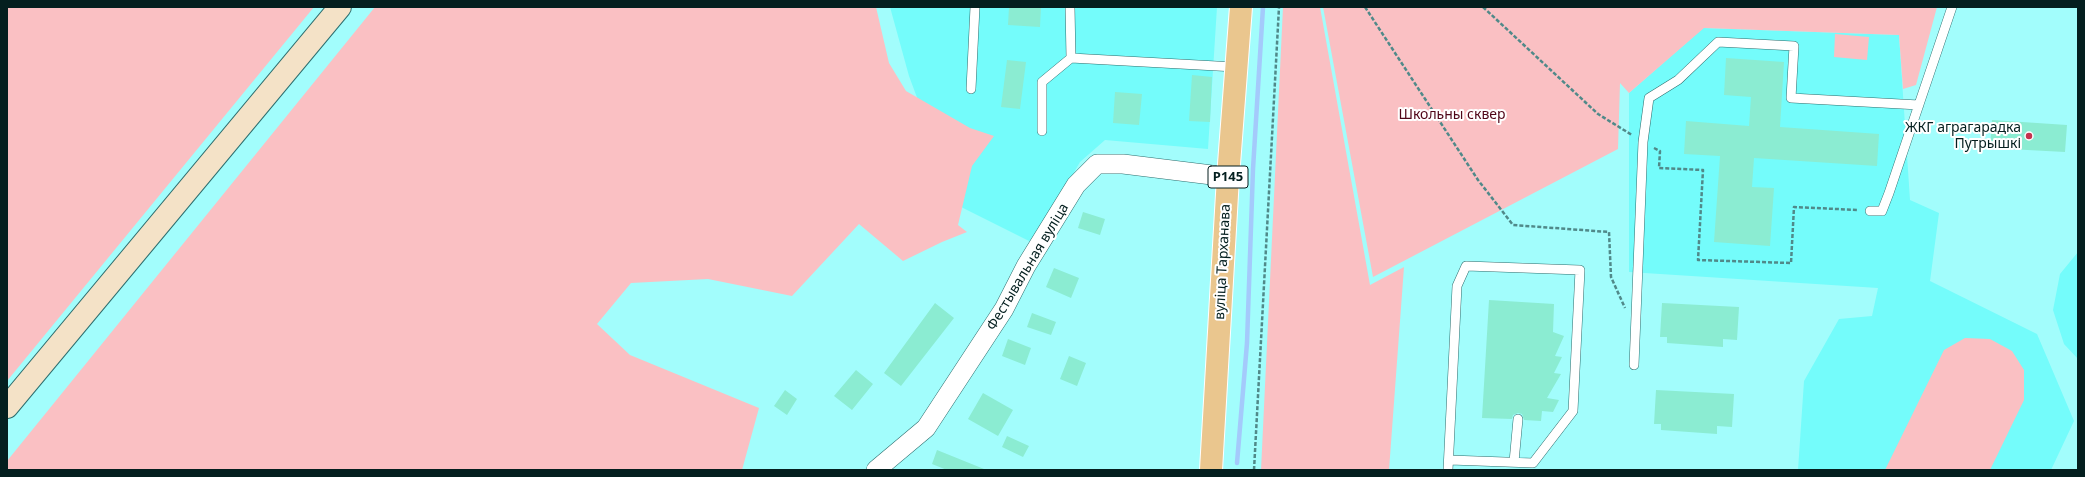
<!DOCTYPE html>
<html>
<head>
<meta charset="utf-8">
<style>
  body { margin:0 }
  #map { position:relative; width:2085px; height:477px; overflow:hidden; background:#a2fdfc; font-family:"Noto Sans",sans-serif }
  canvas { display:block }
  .frame { position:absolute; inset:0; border:8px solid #041f1f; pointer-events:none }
</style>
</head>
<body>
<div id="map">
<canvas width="2085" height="477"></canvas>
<div class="frame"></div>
</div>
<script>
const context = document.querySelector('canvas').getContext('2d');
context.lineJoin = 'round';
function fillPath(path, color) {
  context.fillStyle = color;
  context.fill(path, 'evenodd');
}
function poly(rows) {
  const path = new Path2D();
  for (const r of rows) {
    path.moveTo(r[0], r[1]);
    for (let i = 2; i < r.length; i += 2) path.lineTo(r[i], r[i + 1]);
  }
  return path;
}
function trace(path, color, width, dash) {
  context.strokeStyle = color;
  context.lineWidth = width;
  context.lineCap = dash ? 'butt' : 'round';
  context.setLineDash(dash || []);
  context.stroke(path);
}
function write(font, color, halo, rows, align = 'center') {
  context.font = font + ' "Noto Sans",sans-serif';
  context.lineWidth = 4;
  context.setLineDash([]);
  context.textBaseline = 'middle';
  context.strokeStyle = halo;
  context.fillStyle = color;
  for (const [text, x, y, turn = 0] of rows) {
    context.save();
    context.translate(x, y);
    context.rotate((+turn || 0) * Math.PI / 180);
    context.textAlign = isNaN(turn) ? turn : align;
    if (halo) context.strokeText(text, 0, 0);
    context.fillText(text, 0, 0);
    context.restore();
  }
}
fillPath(poly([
  [890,7,1217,7,1208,149,1105,140,1080,162,1033,243,957,205,909,76],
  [1703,28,1899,35,1910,200,1939,213,1930,281,2037,334,2074,421,2051,470,1798,470,1804,381,1839,319,1872,316,1878,288,1629,272,1629,93],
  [2078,252,2078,359,2064,344,2053,310,2060,274]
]), '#74fcfb');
fillPath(poly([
  [7,7,314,7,7,381],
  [375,7,876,7,889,63,906,91,970,128,994,136,972,166,958,225,967,232,942,242,903,261,859,224,792,296,708,279,631,283,597,324,630,355,759,408,742,470,7,470,7,461],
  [1283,7,1320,7,1370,285,1404,267,1389,470,1261,470],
  [1323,7,1937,7,1916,85,1903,89,1899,35,1704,28,1629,93,1620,83,1618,149,1373,277],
  [1835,34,1869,37,1867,60,1834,57],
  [1965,338,1990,339,2012,351,2024,370,2024,400,1990,470,1885,470,1944,350]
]), '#fac0c3');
trace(poly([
  [1237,463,1247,343,1253,169,1263,7]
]), '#a4cafb', 4.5);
fillPath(poly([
  [1009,7,1041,7,1040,27,1008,25],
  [1726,58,1784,62,1780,127,1879,134,1877,166,1754,158,1752,187,1774,188,1770,246,1714,242,1720,156,1684,154,1686,121,1749,126,1751,97,1724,95],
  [1007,60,1026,62,1020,109,1001,107],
  [1192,75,1212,77,1210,122,1189,121],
  [1115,92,1142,94,1139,125,1113,123],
  [1992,120,2067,125,2065,152,1990,148],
  [1083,212,1105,219,1100,235,1078,228],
  [1054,268,1079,278,1071,298,1046,287],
  [1489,300,1554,304,1553,332,1564,336,1555,356,1562,357,1554,373,1561,374,1547,398,1559,400,1553,412,1542,411,1541,421,1524,420,1522,414,1518,413,1513,415,1512,419,1482,418],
  [935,303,954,318,901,386,884,373],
  [1662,303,1739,307,1737,340,1723,339,1723,347,1667,343,1667,337,1660,337],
  [1032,313,1056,322,1051,335,1027,327],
  [1008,339,1031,348,1025,365,1002,356],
  [1069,356,1086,363,1077,386,1060,379],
  [856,370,873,384,852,410,834,396],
  [785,390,797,399,787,415,774,406],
  [1656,390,1734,394,1732,427,1717,426,1717,434,1661,430,1661,424,1654,424],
  [983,393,1013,410,998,436,968,419],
  [1007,436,1029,446,1023,457,1002,447],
  [937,450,984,469,984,470,947,470,932,464]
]), '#8becd2');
const lane = poly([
  [1070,7,1071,58],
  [971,89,975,7],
  [1042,131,1042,82,1071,58,1235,67],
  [1870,211,1882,211,1889,193,1952,7],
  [1634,365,1643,142,1649,98,1678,80,1718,42,1794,46,1791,98,1919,105],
  [1514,462,1518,419],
  [1448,470,1457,286,1466,266,1580,270,1573,411,1533,463,1450,460]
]);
const street = poly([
  [876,470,926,428,1004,309,1026,266,1076,185,1097,164,1123,164,1228,177]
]);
const secondary = poly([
  [7,407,340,7]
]);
const primary = poly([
  [1211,470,1228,177,1241,7]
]);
trace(lane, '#2e6e6e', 10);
trace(street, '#2e6e6e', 20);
trace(secondary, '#2e6e6e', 24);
trace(primary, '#fff', 24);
trace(poly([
  [1365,7,1478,180,1513,225,1609,232,1611,277,1625,308],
  [1483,7,1598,114,1632,135],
  [1654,148,1660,151,1659,168,1703,170,1698,260,1791,263,1794,207,1858,210],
  [1254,470,1279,7]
]), '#508989', 2.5, [4, 2]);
trace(lane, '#fff', 9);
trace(street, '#fff', 19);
trace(secondary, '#f4e2c7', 22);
trace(primary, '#eac68e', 22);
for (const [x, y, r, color] of [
  [2029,136,4,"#c4334e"]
]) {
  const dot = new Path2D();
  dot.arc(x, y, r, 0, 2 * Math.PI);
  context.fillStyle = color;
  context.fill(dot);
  trace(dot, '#fff', 1.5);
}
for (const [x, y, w] of [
  [1228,177,40]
]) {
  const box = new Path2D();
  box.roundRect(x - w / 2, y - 11, w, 22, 3);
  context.fillStyle = '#fff';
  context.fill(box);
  trace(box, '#041f1f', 1);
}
write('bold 13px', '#041f1f', null, [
  ["Р145",1228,177]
]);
write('14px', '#500618', '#fff', [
  ["Школьны сквер",1452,115]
]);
write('14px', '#041f1f', '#fff', [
  ["ЖКГ аграгарадка",2021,128],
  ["Путрышкі",2021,144]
], 'right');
write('14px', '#041f1f', '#fff', [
  ["вуліца Тарханава",1223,262,-87],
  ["Фестывальная вуліца",1028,267,-59]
]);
</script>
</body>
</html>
